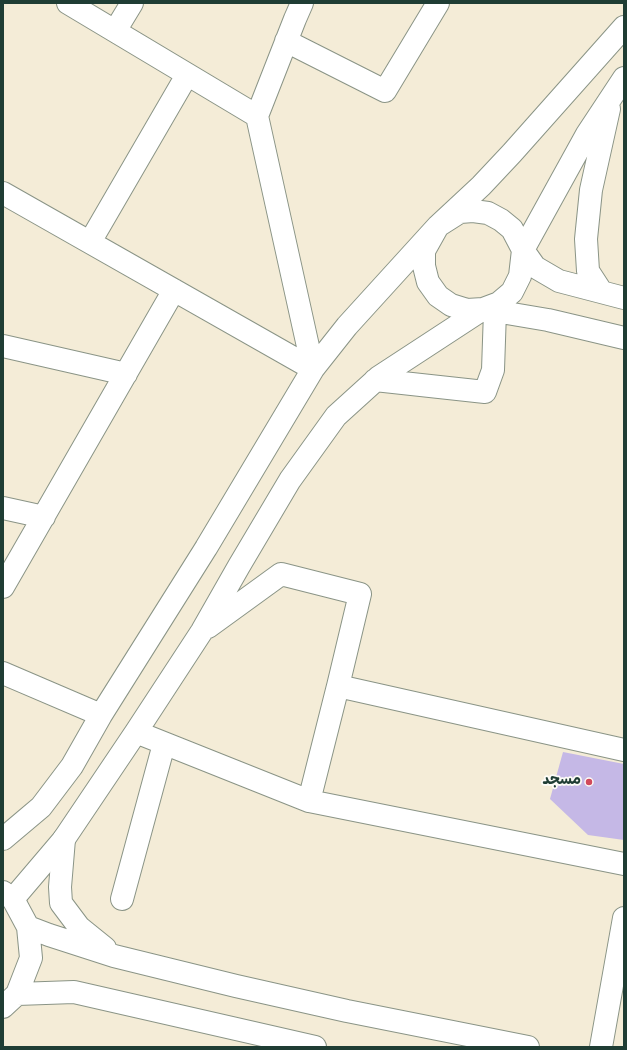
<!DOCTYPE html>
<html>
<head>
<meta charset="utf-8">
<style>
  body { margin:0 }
  #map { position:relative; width:627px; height:1050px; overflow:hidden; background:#f4ecd7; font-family:"Gochi Hand",sans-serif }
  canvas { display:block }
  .frame { position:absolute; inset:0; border:4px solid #1f3d34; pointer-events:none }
</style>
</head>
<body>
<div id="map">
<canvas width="627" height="1050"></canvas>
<div class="frame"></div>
</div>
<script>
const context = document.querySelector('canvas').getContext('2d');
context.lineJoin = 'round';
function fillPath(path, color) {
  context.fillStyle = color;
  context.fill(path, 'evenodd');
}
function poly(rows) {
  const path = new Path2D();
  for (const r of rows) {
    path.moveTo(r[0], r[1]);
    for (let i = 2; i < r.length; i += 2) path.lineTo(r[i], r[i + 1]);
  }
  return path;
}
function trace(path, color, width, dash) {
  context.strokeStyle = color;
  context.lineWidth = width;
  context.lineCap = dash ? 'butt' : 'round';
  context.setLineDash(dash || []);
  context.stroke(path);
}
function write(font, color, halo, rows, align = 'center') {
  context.font = font + ' "Gochi Hand","Playpen Sans Arabic",sans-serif';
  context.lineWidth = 3.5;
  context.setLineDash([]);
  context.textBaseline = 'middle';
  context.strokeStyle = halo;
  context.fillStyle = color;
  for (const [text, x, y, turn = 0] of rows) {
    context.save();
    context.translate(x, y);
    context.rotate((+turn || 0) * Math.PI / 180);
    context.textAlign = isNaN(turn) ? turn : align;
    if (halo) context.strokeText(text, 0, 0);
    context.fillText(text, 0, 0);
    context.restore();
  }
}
fillPath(poly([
  [563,752,624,764,624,840,588,835,550,799]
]), '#c5b8e6');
const minor = poly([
  [68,3,257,116,313,369],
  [115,31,132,3],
  [286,41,385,91,438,3],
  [624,78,587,134,523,250,535,267,559,281,624,298],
  [257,116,295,19,302,3],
  [3,193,313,369],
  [90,242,187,75],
  [601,291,588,271,586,239,591,190,609,109],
  [3,346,126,374],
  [375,380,485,392,493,370,495,311],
  [3,508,44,517],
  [3,587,174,290],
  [208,627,281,574,360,594,338,686],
  [3,673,101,715],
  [136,732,309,801,624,864],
  [309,801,338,686,624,750],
  [3,839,41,807,72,766,101,715,206,548,313,369,347,326,438,226,481,186,512,153,624,27],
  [13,899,64,839,136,732,202,631,239,566,290,480,336,416,379,377,483,309,499,303,512,292,520,276,523,250,512,229,501,220,488,213,473,211,460,212,438,226,424,251,424,266,428,282,438,296,451,305,467,310,483,309,548,320,624,338],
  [122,899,164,744],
  [601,1047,624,918]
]);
const major = poly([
  [64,839,60,887,61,903,79,927,105,948],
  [3,892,13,899,28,927,31,958,17,994,3,1007],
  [28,927,49,935,114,956,236,986,347,1011,528,1047],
  [17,994,74,992,315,1047]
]);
trace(minor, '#8a9486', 24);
trace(major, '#8a9486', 24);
trace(minor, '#fff', 22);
trace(major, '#fff', 22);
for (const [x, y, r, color] of [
  [589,782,4,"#d1495b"]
]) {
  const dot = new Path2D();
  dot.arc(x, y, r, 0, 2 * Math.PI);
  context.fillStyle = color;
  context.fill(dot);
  trace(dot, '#fdfcf7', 1.5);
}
write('bold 15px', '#1f3d34', '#fdfcf7', [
  ["مسجد",581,782]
], 'right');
</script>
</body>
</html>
